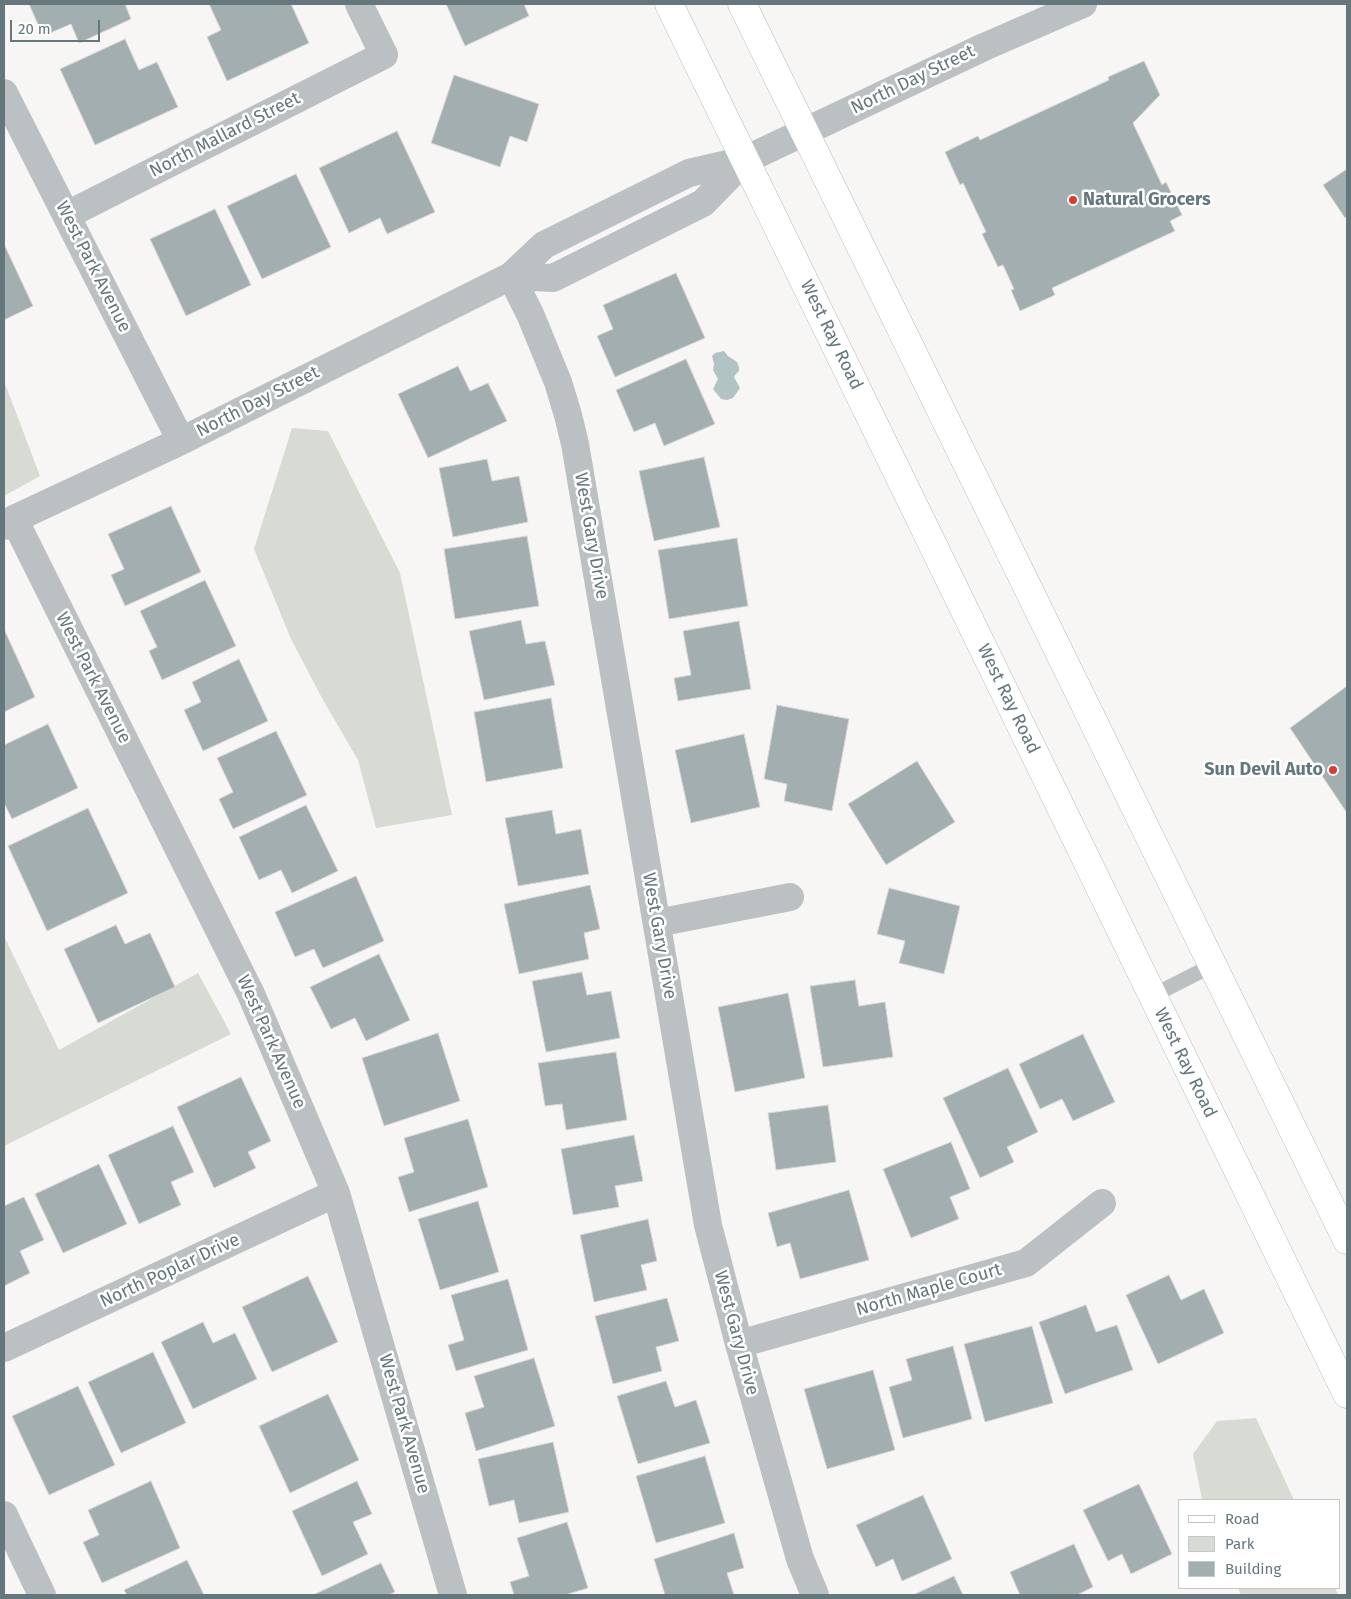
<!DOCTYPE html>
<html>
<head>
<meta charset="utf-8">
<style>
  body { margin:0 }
  #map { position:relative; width:1351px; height:1599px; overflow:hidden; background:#f7f6f4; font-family:"Fira Sans",sans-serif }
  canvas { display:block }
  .frame { position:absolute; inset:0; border:5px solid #64777d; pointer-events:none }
  .legend { position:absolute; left:1178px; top:1499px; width:162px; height:90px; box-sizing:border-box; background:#fff; border:1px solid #c1c9cb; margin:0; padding:6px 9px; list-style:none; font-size:15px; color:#64777d }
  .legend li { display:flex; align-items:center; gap:10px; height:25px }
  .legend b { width:25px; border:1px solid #c1c9cb }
  .scale { position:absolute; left:10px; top:20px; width:90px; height:22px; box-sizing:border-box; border:2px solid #64777d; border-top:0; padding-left:6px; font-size:15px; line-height:18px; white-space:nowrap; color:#64777d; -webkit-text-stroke:4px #fff; paint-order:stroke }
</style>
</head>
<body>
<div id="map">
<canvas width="1351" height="1599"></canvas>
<div class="frame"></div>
<ul class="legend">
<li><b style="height:6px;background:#fff"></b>Road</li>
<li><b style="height:14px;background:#d7dbd3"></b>Park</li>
<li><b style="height:14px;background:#a3aeb1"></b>Building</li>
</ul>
<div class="scale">20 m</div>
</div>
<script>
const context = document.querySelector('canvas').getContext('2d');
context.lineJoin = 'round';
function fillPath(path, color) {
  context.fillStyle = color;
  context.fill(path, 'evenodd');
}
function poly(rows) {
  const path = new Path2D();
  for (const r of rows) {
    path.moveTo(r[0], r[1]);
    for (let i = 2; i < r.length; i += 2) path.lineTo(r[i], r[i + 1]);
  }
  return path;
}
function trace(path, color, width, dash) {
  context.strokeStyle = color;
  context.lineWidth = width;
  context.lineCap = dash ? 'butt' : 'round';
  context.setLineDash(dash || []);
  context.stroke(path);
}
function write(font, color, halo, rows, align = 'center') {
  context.font = font + ' "Fira Sans",sans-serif';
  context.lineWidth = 5;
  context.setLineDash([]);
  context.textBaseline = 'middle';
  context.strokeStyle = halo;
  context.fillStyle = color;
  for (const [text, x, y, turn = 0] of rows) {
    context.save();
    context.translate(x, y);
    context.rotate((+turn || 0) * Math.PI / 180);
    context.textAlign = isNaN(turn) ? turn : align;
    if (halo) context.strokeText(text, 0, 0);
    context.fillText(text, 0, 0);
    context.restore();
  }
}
fillPath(poly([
  [4,381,40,476,4,496],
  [292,428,328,431,400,573,452,815,376,828,358,760,323,700,291,639,254,549],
  [4,936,59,1050,198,973,231,1034,4,1146],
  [1256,1418,1294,1500,1202,1500,1193,1454,1217,1421],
  [1238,1588,1335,1588,1338,1595,1241,1595]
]), '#d7dbd3');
fillPath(poly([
  [724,351,728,356,737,362,739,367,739,371,735,375,734,377,740,388,733,398,727,400,721,399,713,389,718,379,713,370,714,364,712,356,715,353]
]), '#b2c3c4');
const building = poly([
  [29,4,125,4,131,19,79,43,71,24,43,36,29,4],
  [209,4,291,4,309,43,227,81,207,37,221,30,209,4],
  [446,4,524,4,529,16,465,46,446,4],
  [125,39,139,70,157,62,178,107,95,145,60,69,125,39],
  [1144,61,1160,95,1133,123,1162,185,1166,182,1182,215,1170,221,1175,231,1052,288,1055,295,1020,311,1011,290,1014,289,1003,265,998,267,982,234,986,232,963,183,960,185,945,152,978,136,980,140,1109,80,1108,77,1144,61],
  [454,75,539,104,527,142,510,136,500,167,431,143,454,75],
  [397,131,435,212,387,234,380,218,349,233,319,168,397,131],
  [1347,169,1347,217,1345,218,1323,185,1347,169],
  [296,174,331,247,262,279,227,206,296,174],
  [215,209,251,285,186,316,150,239,215,209],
  [4,244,33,306,4,320,4,244],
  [676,273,705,338,615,377,597,336,613,329,603,305,676,273],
  [686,359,715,424,664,446,655,423,634,432,616,390,686,359],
  [458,366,470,391,488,383,507,421,428,458,398,394,458,366],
  [704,457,720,527,654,541,639,471,704,457],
  [487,459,492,481,519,476,528,522,453,537,439,468,487,459],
  [171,506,201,572,125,606,111,575,124,569,108,534,171,506],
  [527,536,539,606,455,619,444,549,527,536],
  [737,538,748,606,669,619,658,550,737,538],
  [205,580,236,646,162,680,149,651,157,647,140,611,205,580],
  [521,620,526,644,545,641,555,685,484,700,469,631,521,620],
  [739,621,751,689,678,701,674,678,691,675,683,631,739,621],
  [4,629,35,697,4,712,4,629],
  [239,659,268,721,203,751,184,710,201,702,192,682,239,659],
  [1347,686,1347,813,1290,728,1347,686],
  [551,698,563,768,486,782,474,712,551,698],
  [777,705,849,719,832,811,784,801,787,784,764,779,777,705],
  [48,724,78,788,12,819,4,803,4,745,48,724],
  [276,731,307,795,233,829,219,799,233,792,217,758,276,731],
  [744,734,760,807,691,823,675,750,744,734],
  [917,761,955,822,886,865,848,804,917,761],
  [306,805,338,871,292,893,281,870,259,880,239,837,306,805],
  [88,808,128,893,47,931,8,846,88,808],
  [552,810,556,834,581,829,589,874,518,886,505,818,552,810],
  [356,876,384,941,323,968,314,949,295,957,275,912,356,876],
  [590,885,600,929,584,933,589,959,519,974,504,904,590,885],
  [889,888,960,906,944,974,899,963,905,941,877,934,889,888],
  [116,925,125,944,150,933,175,987,98,1023,64,949,116,925],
  [379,954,410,1020,366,1041,355,1018,331,1029,310,987,379,954],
  [582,972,587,995,611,991,620,1038,546,1052,532,981,582,972],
  [855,980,859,1006,885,1002,893,1057,823,1067,810,986,855,980],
  [788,993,805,1078,735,1092,718,1007,788,993],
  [438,1033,460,1101,384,1126,362,1058,438,1033],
  [1083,1034,1115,1102,1073,1121,1062,1099,1040,1109,1019,1064,1083,1034],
  [616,1052,627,1120,566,1130,562,1104,545,1106,538,1063,616,1052],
  [1008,1068,1038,1132,1007,1147,1014,1162,980,1178,943,1098,1008,1068],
  [241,1077,271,1141,248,1152,256,1168,214,1188,177,1107,241,1077],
  [828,1105,836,1162,776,1170,768,1113,828,1105],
  [468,1119,488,1187,409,1212,398,1177,414,1172,404,1138,468,1119],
  [173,1126,194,1172,171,1182,181,1205,139,1224,108,1155,173,1126],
  [634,1135,643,1181,615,1186,619,1207,573,1215,561,1149,634,1135],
  [951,1142,970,1189,950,1197,959,1219,911,1238,883,1169,951,1142],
  [99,1164,127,1224,63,1253,35,1194,99,1164],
  [849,1190,869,1260,800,1279,790,1243,777,1247,768,1213,849,1190],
  [24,1197,44,1240,20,1251,30,1273,4,1286,4,1206,24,1197],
  [478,1201,499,1272,440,1290,418,1219,478,1201],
  [648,1219,657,1261,641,1265,647,1290,594,1302,580,1235,648,1219],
  [1169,1275,1181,1300,1204,1289,1224,1333,1158,1364,1126,1295,1169,1275],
  [308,1276,338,1342,272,1372,242,1307,308,1276],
  [508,1279,528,1350,456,1371,448,1345,464,1340,451,1295,508,1279],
  [667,1298,679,1341,656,1347,662,1371,613,1384,595,1316,667,1298],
  [1086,1305,1096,1332,1117,1325,1133,1370,1065,1394,1039,1322,1086,1305],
  [203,1322,213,1343,235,1333,257,1379,193,1409,161,1342,203,1322],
  [1032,1326,1053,1403,985,1422,964,1344,1032,1326],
  [953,1346,972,1419,903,1438,889,1387,912,1380,906,1359,953,1346],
  [153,1352,186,1423,121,1453,88,1382,153,1352],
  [534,1358,555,1426,476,1451,465,1413,484,1407,474,1376,534,1358],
  [873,1370,895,1450,827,1469,804,1389,873,1370],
  [666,1381,675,1407,696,1400,710,1443,638,1464,617,1396,666,1381],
  [78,1386,115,1465,49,1495,12,1416,78,1386],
  [328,1394,359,1460,290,1493,259,1426,328,1394],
  [553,1442,569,1512,519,1523,514,1500,489,1506,478,1459,553,1442],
  [705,1456,725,1523,656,1543,636,1476,705,1456],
  [151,1481,180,1548,102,1583,83,1542,99,1535,88,1510,151,1481],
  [357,1481,372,1514,353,1522,368,1554,322,1576,292,1511,357,1481],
  [1139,1484,1172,1554,1131,1574,1122,1554,1108,1561,1083,1510,1139,1484],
  [923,1495,952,1559,902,1581,893,1559,876,1567,856,1525,923,1495],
  [567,1522,588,1588,565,1595,514,1595,510,1582,529,1576,517,1538,567,1522],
  [734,1533,744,1568,727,1573,734,1595,665,1595,654,1559,734,1533],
  [1074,1544,1093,1587,1077,1595,1020,1595,1010,1572,1074,1544],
  [187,1560,204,1595,127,1595,124,1590,187,1560],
  [381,1563,395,1592,388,1595,313,1595,381,1563],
  [954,1576,963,1595,913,1595,954,1576]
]);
fillPath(building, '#a3aeb1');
trace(building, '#d8d8d6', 1);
const primary = poly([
  [669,4,1347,1394],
  [742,4,1347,1240]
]);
trace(primary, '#afb6b8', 29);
trace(poly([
  [1152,996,1213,965]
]), '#bbc1c3', 15);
trace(poly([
  [4,93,181,441],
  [67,215,384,55,359,4],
  [511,276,530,314,558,382,568,415,575,444,708,1225,739,1344,800,1559,815,1595],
  [511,276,553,278,703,203,745,160],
  [14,519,251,994,336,1193,453,1595],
  [4,526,14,519,181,441,511,276,544,245,689,173,745,160],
  [657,923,790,897],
  [739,1344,1026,1263,1102,1203],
  [4,1348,336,1193],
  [4,1515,42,1595]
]), '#bbc1c3', 28);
trace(poly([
  [745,160,984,47,1083,4]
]), '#bbc1c3', 28);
trace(primary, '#fff', 28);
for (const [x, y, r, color] of [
  [1073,200,5,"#d83c32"],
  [1333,770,5,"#d83c32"]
]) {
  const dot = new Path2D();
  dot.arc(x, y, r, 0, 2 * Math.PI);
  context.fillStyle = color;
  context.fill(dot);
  trace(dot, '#fff', 2);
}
write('18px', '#64777d', '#fff', [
  ["North Day Street",913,80,-26],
  ["North Mallard Street",225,135,-27],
  ["West Park Avenue",93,267,63],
  ["West Ray Road",831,335,64],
  ["North Day Street",258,402,-27],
  ["West Gary Drive",591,536,80],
  ["West Park Avenue",93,678,63],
  ["West Ray Road",1008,699,64],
  ["West Gary Drive",659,936,80],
  ["West Park Avenue",271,1042,66],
  ["West Ray Road",1185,1063,64],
  ["North Poplar Drive",170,1271,-25],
  ["North Maple Court",929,1290,-16],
  ["West Gary Drive",736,1333,75],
  ["West Park Avenue",404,1424,74]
]);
write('bold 18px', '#64777d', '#fff', [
  ["Natural Grocers",1083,200],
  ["Sun Devil Auto",1323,770,"right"]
], 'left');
</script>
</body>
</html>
